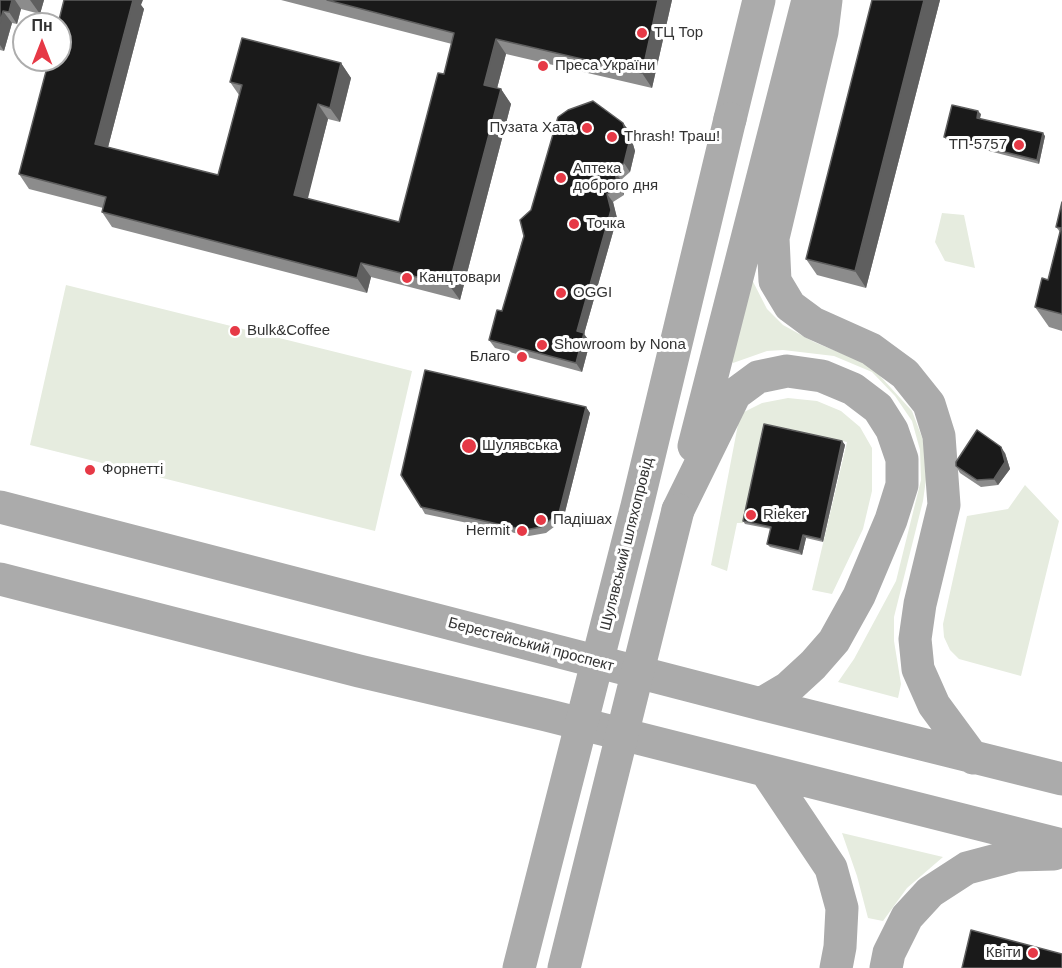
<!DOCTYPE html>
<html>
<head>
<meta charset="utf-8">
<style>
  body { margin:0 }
  #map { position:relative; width:1062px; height:968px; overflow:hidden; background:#fff; font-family:Arial,sans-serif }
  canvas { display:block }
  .north { position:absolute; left:12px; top:12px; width:60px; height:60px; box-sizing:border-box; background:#fff; border:2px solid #adadad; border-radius:50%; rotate:0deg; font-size:16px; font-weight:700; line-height:24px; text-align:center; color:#333 }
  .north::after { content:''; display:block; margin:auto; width:21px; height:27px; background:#e63946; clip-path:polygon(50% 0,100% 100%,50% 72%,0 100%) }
</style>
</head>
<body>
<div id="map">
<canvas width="1062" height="968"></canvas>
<div class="north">Пн</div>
</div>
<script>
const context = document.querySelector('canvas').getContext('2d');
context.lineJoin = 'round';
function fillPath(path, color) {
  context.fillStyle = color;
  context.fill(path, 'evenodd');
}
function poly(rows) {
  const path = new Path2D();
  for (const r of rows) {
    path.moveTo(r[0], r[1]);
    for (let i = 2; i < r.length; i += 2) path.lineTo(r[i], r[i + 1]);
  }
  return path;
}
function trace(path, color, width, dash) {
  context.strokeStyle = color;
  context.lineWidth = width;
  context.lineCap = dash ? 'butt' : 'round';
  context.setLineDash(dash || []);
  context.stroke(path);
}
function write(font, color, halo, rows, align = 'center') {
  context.font = font + ' Arial,sans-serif';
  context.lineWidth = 6;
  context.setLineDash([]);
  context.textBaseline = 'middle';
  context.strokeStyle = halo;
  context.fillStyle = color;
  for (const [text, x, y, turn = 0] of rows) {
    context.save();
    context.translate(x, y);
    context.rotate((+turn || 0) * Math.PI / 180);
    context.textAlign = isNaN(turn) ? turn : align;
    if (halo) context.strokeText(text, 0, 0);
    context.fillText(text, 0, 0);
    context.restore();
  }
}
fillPath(poly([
  [942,213,964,215,975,268,945,261,935,242],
  [746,268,767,309,783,325,814,342,870,365,912,411,923,440,927,472,923,501,894,617,894,641,901,684,898,698,838,682,854,659,896,581,921,480,920,450,912,421,895,396,872,372,834,356,783,350,767,351,733,363,726,355],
  [66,285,412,371,375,531,30,445],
  [788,398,817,401,841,411,860,427,872,448,872,491,863,529,832,594,812,590,847,442,763,425,743,523,737,523,727,571,711,565,740,414,762,403],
  [1025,485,1059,521,1021,676,959,659,950,650,944,637,943,624,967,516,1008,509],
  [842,833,943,857,907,888,883,921,868,918,857,876]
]), '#e6ecdf');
trace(poly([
  [826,0,822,32,773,238,775,281,790,306,813,323,871,349,905,374,929,404,939,436,944,505,920,604,915,639,918,669,934,705,973,758],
  [730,119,759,0],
  [694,446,808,0],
  [0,507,761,704,1062,779],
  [678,510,735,394,758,377,787,371,822,376,853,389,878,408,892,430,902,459,902,485,891,520,859,596,834,641,813,665,788,688,761,704],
  [0,579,359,671,546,715,1062,845],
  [766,771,831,868,842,908,840,947,836,968],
  [886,968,889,953,907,917,930,892,967,868,1016,855,1054,854]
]), '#ababab', 33);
trace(poly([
  [519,968,637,506,730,119],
  [564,968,678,510]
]), '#ababab', 33);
fillPath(poly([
  [0,0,44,0,40,14,21,9,17,24,12,23,4,51,0,50],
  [281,0,672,0,652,88,506,54,497,88,501,89,511,104,460,300,371,277,367,293,112,227,102,212,103,208,29,189,19,174,141,5,144,9,108,147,218,175,239,95,230,82,341,63,351,78,340,122,328,119,307,199,399,222,444,74,452,44],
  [872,0,940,0,866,288,817,275,806,259],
  [981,114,980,119,1045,136,1039,164,947,140,944,137],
  [623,123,629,131,635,151,630,172,621,180,624,195,613,202,617,218,584,334,590,342,582,372,495,348,489,340,502,311,531,210],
  [1062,202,1062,331,1049,327,1035,307,1048,280,1060,232,1056,227],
  [586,407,590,413,563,520,546,533,529,536,425,514,421,507],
  [842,441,845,445,823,542,806,538,802,555,770,547,767,544,771,529,745,524,743,521],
  [1005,453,1010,469,998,485,981,487,960,473,956,466]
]), '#8c8c8c');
fillPath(poly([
  [12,0,15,0,21,9,17,24,9,12],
  [30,0,44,0,40,14],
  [133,0,143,0,141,5,144,9,105,159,95,144],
  [658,0,672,0,652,88,642,73],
  [924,0,940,0,866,288,855,271],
  [3,11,12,23,4,51,0,45,0,23],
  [496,39,506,54,494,100,484,85],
  [341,63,351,78,340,122,330,108],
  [501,89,511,104,460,300,449,285],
  [318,104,328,119,305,210,294,195],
  [978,111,981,114,979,121,977,118],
  [623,123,629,131,635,151,630,172,624,163],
  [1043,133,1045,136,1039,164,1037,160],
  [615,172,621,180,624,195,618,187],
  [607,194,613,202,617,218,584,334,590,342,582,372,576,363,577,331],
  [361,263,371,277,367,293,357,278],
  [586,407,590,413,563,520,559,513],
  [842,441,845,445,823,542,821,539],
  [1001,447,1005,453,1010,469,998,485,994,479],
  [803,535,806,538,802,555,799,551]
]), '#5f5f5f');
const building = poly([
  [0,0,12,0,9,12,3,11,0,23,0,0],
  [64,0,133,0,95,144,218,175,242,85,230,82,242,38,341,63,330,108,318,104,294,195,399,222,438,73,444,74,454,33,327,0,658,0,642,73,496,39,484,85,501,89,449,285,361,263,357,278,102,212,106,197,19,174,49,60,60,60,60,24,58,24,64,0],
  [872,0,924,0,855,271,806,259,872,0],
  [593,101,623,123,629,143,624,163,615,172,618,187,607,194,611,210,577,331,584,333,576,363,489,340,497,310,502,311,524,236,520,220,531,210,558,117,568,110,593,101],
  [952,105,978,111,977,118,1043,133,1037,160,944,137,952,105],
  [1062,202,1062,314,1035,307,1042,278,1048,280,1061,228,1056,227,1062,202],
  [425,370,586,407,559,513,541,527,525,530,421,507,401,475,425,370],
  [764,424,842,441,821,539,803,535,799,551,767,544,771,527,743,521,764,424],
  [977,430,1001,447,1005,462,994,479,977,480,956,466,956,462,977,430],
  [971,930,1062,954,1062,968,962,968,971,930]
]);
fillPath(building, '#1a1a1a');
trace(building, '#5f5f5f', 1.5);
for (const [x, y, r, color] of [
  [642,33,6,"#e63946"],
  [543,66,6,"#e63946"],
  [587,128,6,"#e63946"],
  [612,137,6,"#e63946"],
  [1019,145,6,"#e63946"],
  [561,178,6,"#e63946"],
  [574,224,6,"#e63946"],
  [407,278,6,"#e63946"],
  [561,293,6,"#e63946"],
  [235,331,6,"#e63946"],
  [542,345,6,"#e63946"],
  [522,357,6,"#e63946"],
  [469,446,8,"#e63946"],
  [90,470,6,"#e63946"],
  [751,515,6,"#e63946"],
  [541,520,6,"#e63946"],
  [522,531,6,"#e63946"],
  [1033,953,6,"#e63946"]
]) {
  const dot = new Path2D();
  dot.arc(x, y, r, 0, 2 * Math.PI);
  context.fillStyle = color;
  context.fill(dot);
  trace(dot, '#fff', 2);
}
write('15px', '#333', '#fff', [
  ["ТЦ Тор",654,33],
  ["Преса України",555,66],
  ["Пузата Хата",575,128,"right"],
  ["Thrash! Траш!",624,137],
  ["ТП-5757",1007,145,"right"],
  ["Аптека",573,169],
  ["доброго дня",573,186],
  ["Точка",586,224],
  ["Канцтовари",419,278],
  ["OGGI",573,293],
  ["Bulk&Coffee",247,331],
  ["Showroom by Nona",554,345],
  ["Благо",510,357,"right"],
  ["Шулявська",482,446],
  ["Форнетті",102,470],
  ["Rieker",763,515],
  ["Падішах",553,520],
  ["Hermit",510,531,"right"],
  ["Квіти",1021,953,"right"]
], 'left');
write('15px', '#333', '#fff', [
  ["Шулявський шляхопровід",627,544,-76],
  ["Берестейський проспект",531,645,15]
]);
</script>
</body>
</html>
